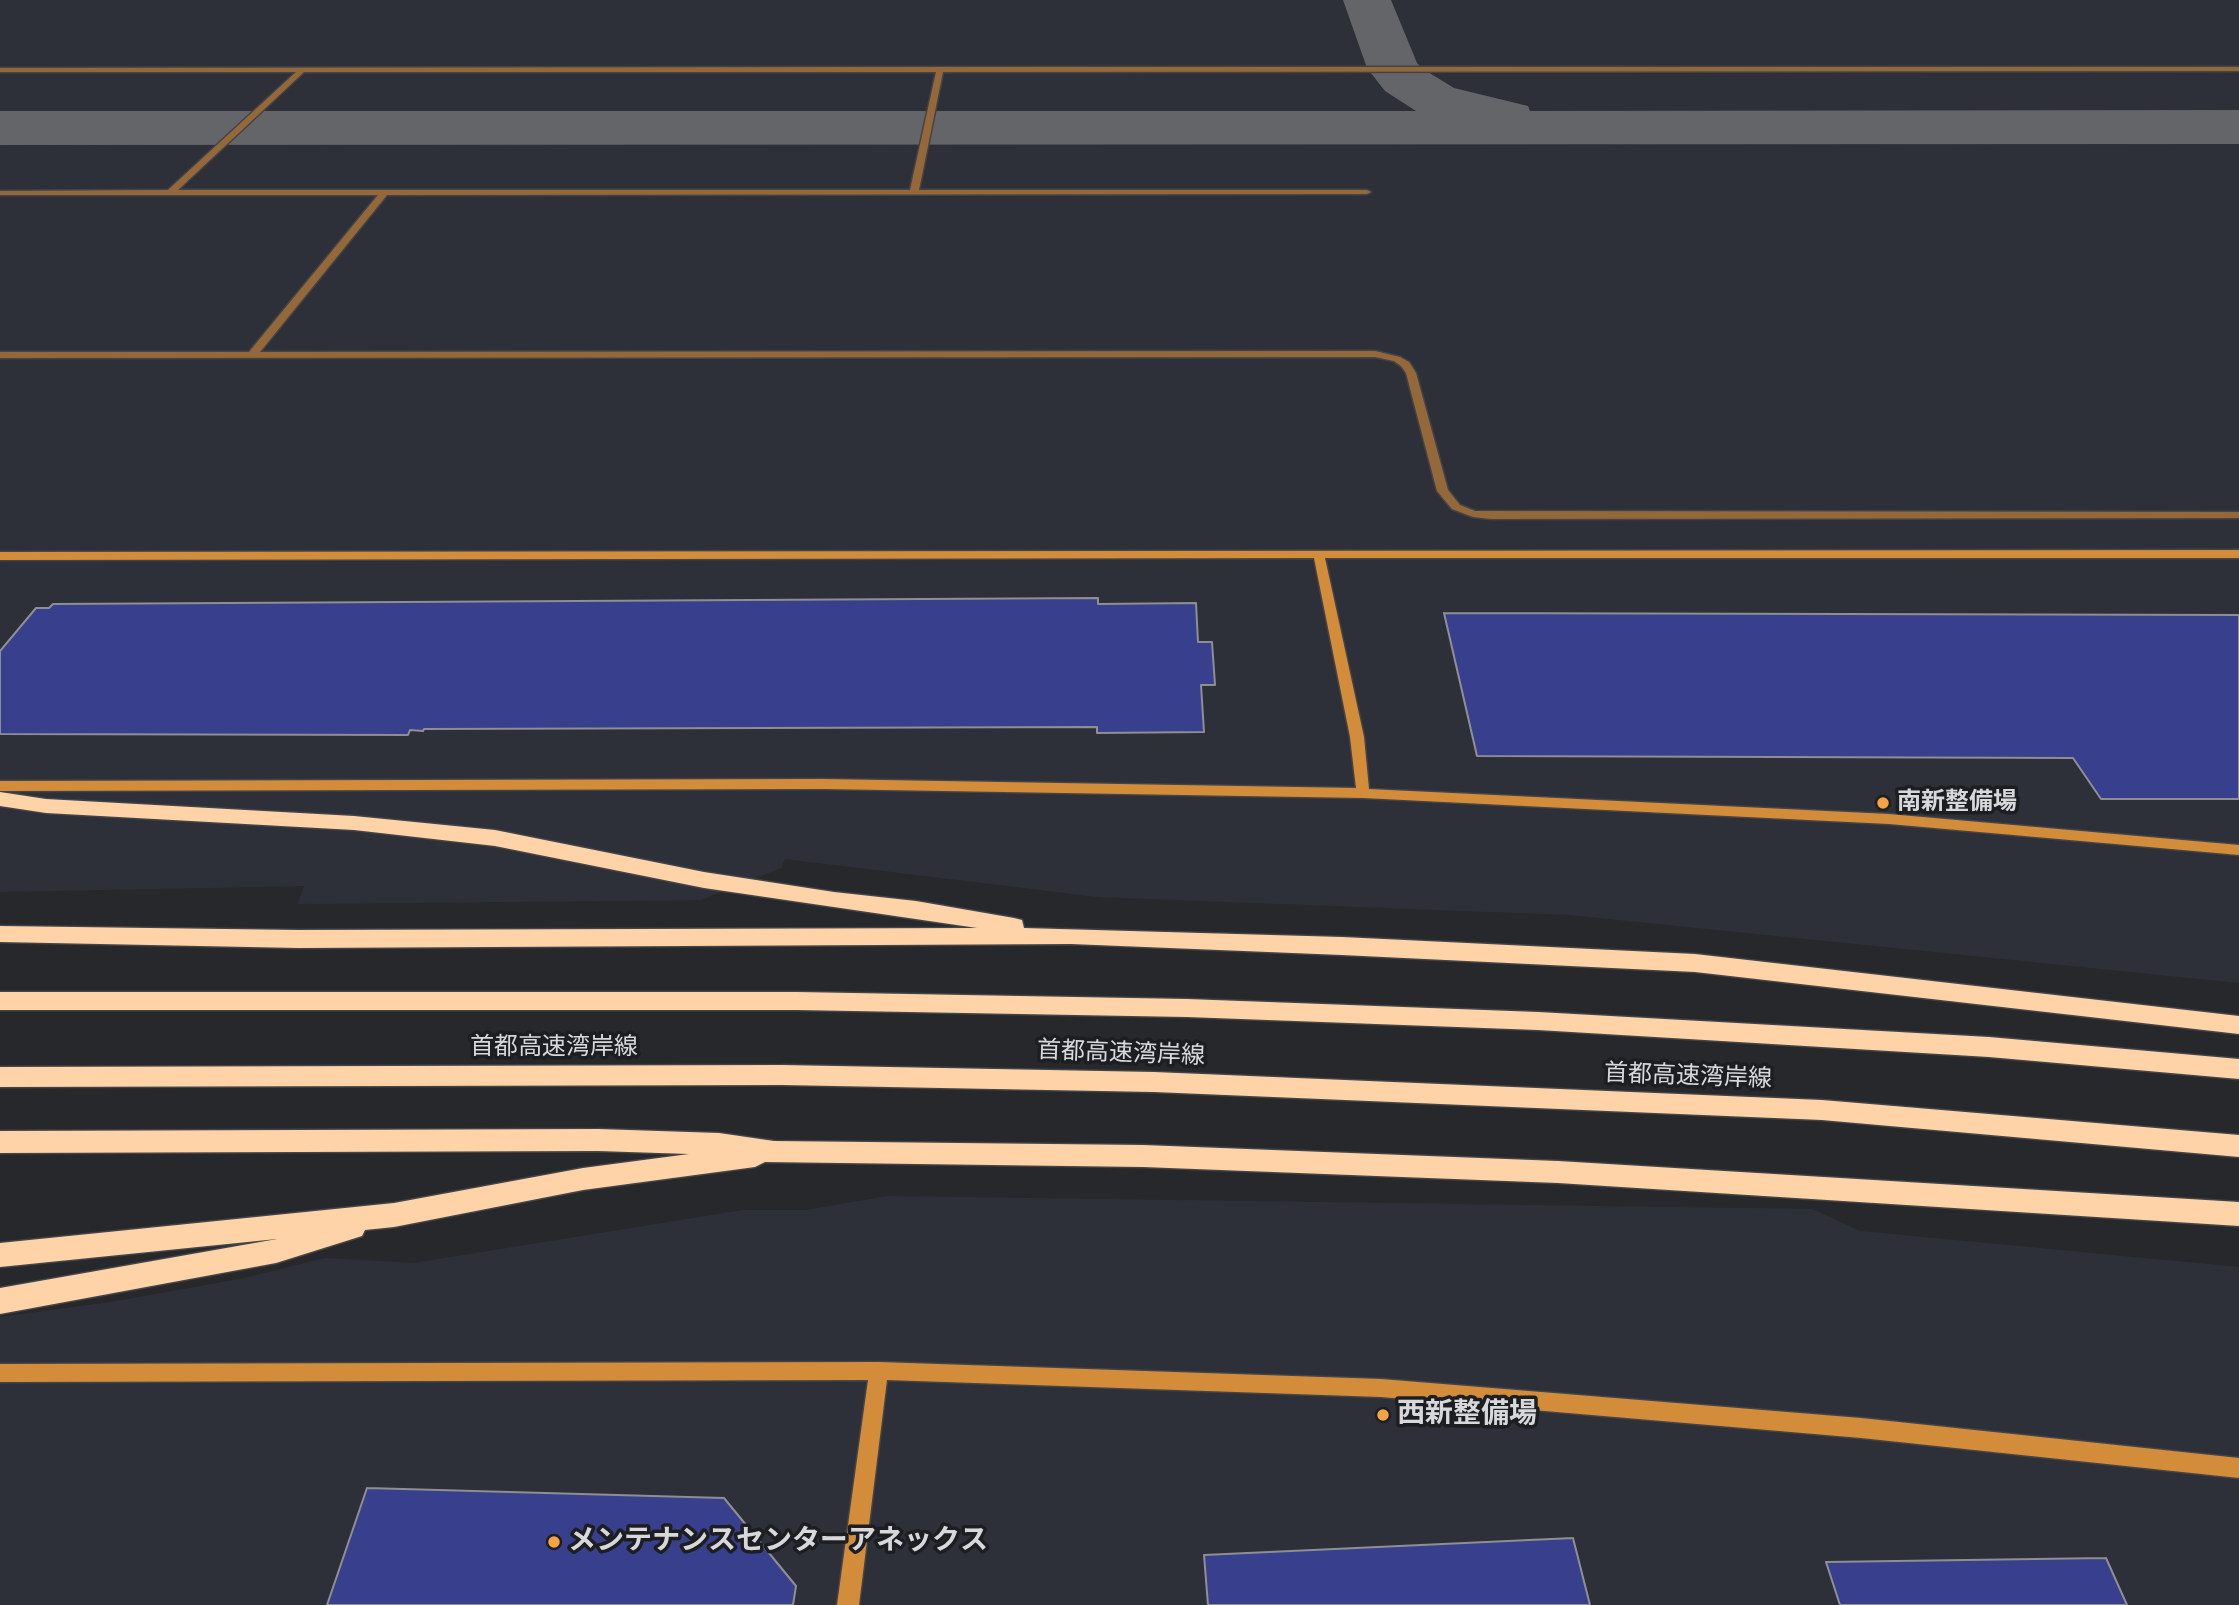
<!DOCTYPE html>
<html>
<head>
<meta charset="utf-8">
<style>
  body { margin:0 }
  canvas { display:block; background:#27282b }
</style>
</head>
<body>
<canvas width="2239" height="1605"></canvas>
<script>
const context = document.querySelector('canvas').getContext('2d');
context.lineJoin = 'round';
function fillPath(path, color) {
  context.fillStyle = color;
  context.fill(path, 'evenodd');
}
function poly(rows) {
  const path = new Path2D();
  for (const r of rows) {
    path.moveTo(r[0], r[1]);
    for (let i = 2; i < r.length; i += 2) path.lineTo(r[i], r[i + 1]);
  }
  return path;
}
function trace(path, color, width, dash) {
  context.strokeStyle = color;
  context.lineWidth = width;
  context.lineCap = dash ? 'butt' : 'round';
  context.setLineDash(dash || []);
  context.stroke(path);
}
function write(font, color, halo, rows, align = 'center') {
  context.font = font + ' "Varela Round","Noto Sans JP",sans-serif';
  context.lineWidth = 7;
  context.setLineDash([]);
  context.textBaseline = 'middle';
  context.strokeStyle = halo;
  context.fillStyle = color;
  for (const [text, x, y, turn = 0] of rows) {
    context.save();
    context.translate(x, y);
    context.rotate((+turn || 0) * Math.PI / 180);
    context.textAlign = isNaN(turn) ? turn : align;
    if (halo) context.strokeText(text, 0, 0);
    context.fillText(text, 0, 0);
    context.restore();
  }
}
fillPath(poly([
  [0,0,2239,0,2239,983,1570,915,1098,897,785,859,781,868,701,900,298,904,304,886,0,892],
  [888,1196,1812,1209,1860,1231,2239,1267,2239,1605,0,1605,0,1317,111,1302,245,1278,325,1258,414,1263,743,1210,806,1210]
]), '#2e3039');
fillPath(poly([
  [1343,0,1391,0,1417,63,1423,69,1454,88,1528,106,1530,111,2239,110,2239,144,0,145,0,111,1416,111,1385,91,1367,68,1343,0]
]), '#646568');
const building = poly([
  [1098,598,1098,604,1196,603,1198,642,1212,642,1215,685,1201,685,1204,732,1097,733,1097,727,424,729,423,731,410,730,408,735,0,734,0,651,36,608,49,608,53,604,1098,598],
  [1444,613,2239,615,2239,799,2101,799,2073,758,1477,756,1444,613],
  [367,1488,724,1498,796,1586,793,1605,327,1605,367,1488],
  [1573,1538,1590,1605,1208,1605,1204,1555,1573,1538],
  [2106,1558,2127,1605,1840,1605,1826,1562,2106,1558]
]);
fillPath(building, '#383f8d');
trace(building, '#8e8f93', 2);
const lane = poly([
  [938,67,2239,67,2239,71,943,72,919,190,1367,190,1371,192,1367,194,387,195,260,352,1375,351,1400,357,1409,362,1416,373,1448,490,1460,505,1475,511,2239,512,2239,518,1491,519,1473,517,1452,509,1437,491,1406,373,1401,366,1394,361,1375,357,0,358,0,352,249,352,378,195,0,195,0,191,168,190,296,72,0,72,0,68,938,67],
  [304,72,936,72,910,190,178,190,304,72]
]);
const secondary = poly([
  [2239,550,2239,558,1325,558,1364,737,1369,789,1889,814,2239,845,2239,855,1889,824,1363,798,823,789,0,791,0,781,823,779,1356,788,1350,737,1314,558,0,560,0,552,2239,550],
  [879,1362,1381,1379,1861,1418,2239,1458,2239,1478,1861,1438,1381,1397,887,1380,859,1605,837,1605,868,1380,0,1382,0,1364,879,1362]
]);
const highway = poly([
  [0,792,46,799,354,816,495,830,704,872,834,892,916,901,1014,918,1022,920,1024,928,1342,937,1695,954,2239,1016,2239,1034,1695,972,1342,955,1071,944,299,948,0,942,0,926,299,930,977,928,704,888,495,846,354,830,46,813,0,806,0,792],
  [0,992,797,992,1187,999,1538,1012,1989,1037,2239,1059,2239,1079,1989,1057,1538,1030,1187,1017,797,1010,0,1010,0,992],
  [782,1065,1154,1072,1822,1100,2239,1135,2239,1157,1822,1120,1154,1092,782,1085,0,1087,0,1067,782,1065],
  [598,1129,719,1133,774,1141,1143,1145,1558,1161,2239,1202,2239,1226,1558,1183,1143,1167,765,1162,755,1167,583,1190,394,1227,365,1230,362,1236,276,1263,0,1314,0,1288,277,1239,0,1267,0,1243,394,1203,583,1168,689,1154,598,1151,0,1153,0,1131,598,1129]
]);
trace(lane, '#434447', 3);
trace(secondary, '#434447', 3);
trace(highway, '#434447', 3);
fillPath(lane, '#946839');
fillPath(secondary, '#d28c3a');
fillPath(highway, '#fed3a7');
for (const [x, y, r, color] of [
  [1883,803,7,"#f5a345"],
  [1383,1415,7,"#f5a345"],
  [554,1542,7,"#f5a345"]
]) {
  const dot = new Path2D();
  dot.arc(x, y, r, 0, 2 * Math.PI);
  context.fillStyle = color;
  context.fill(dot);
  trace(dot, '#1d1e21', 2.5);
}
write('bold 24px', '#d7d8da', '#1d1e21', [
  ["南新整備場",1897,803]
], 'left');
write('24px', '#d7d8da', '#1d1e21', [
  ["首都高速湾岸線",554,1048],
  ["首都高速湾岸線",1121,1054,2],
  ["首都高速湾岸線",1688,1077,2]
]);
write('bold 28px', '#d7d8da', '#1d1e21', [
  ["西新整備場",1397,1415],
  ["メンテナンスセンターアネックス",568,1542]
], 'left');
</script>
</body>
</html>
